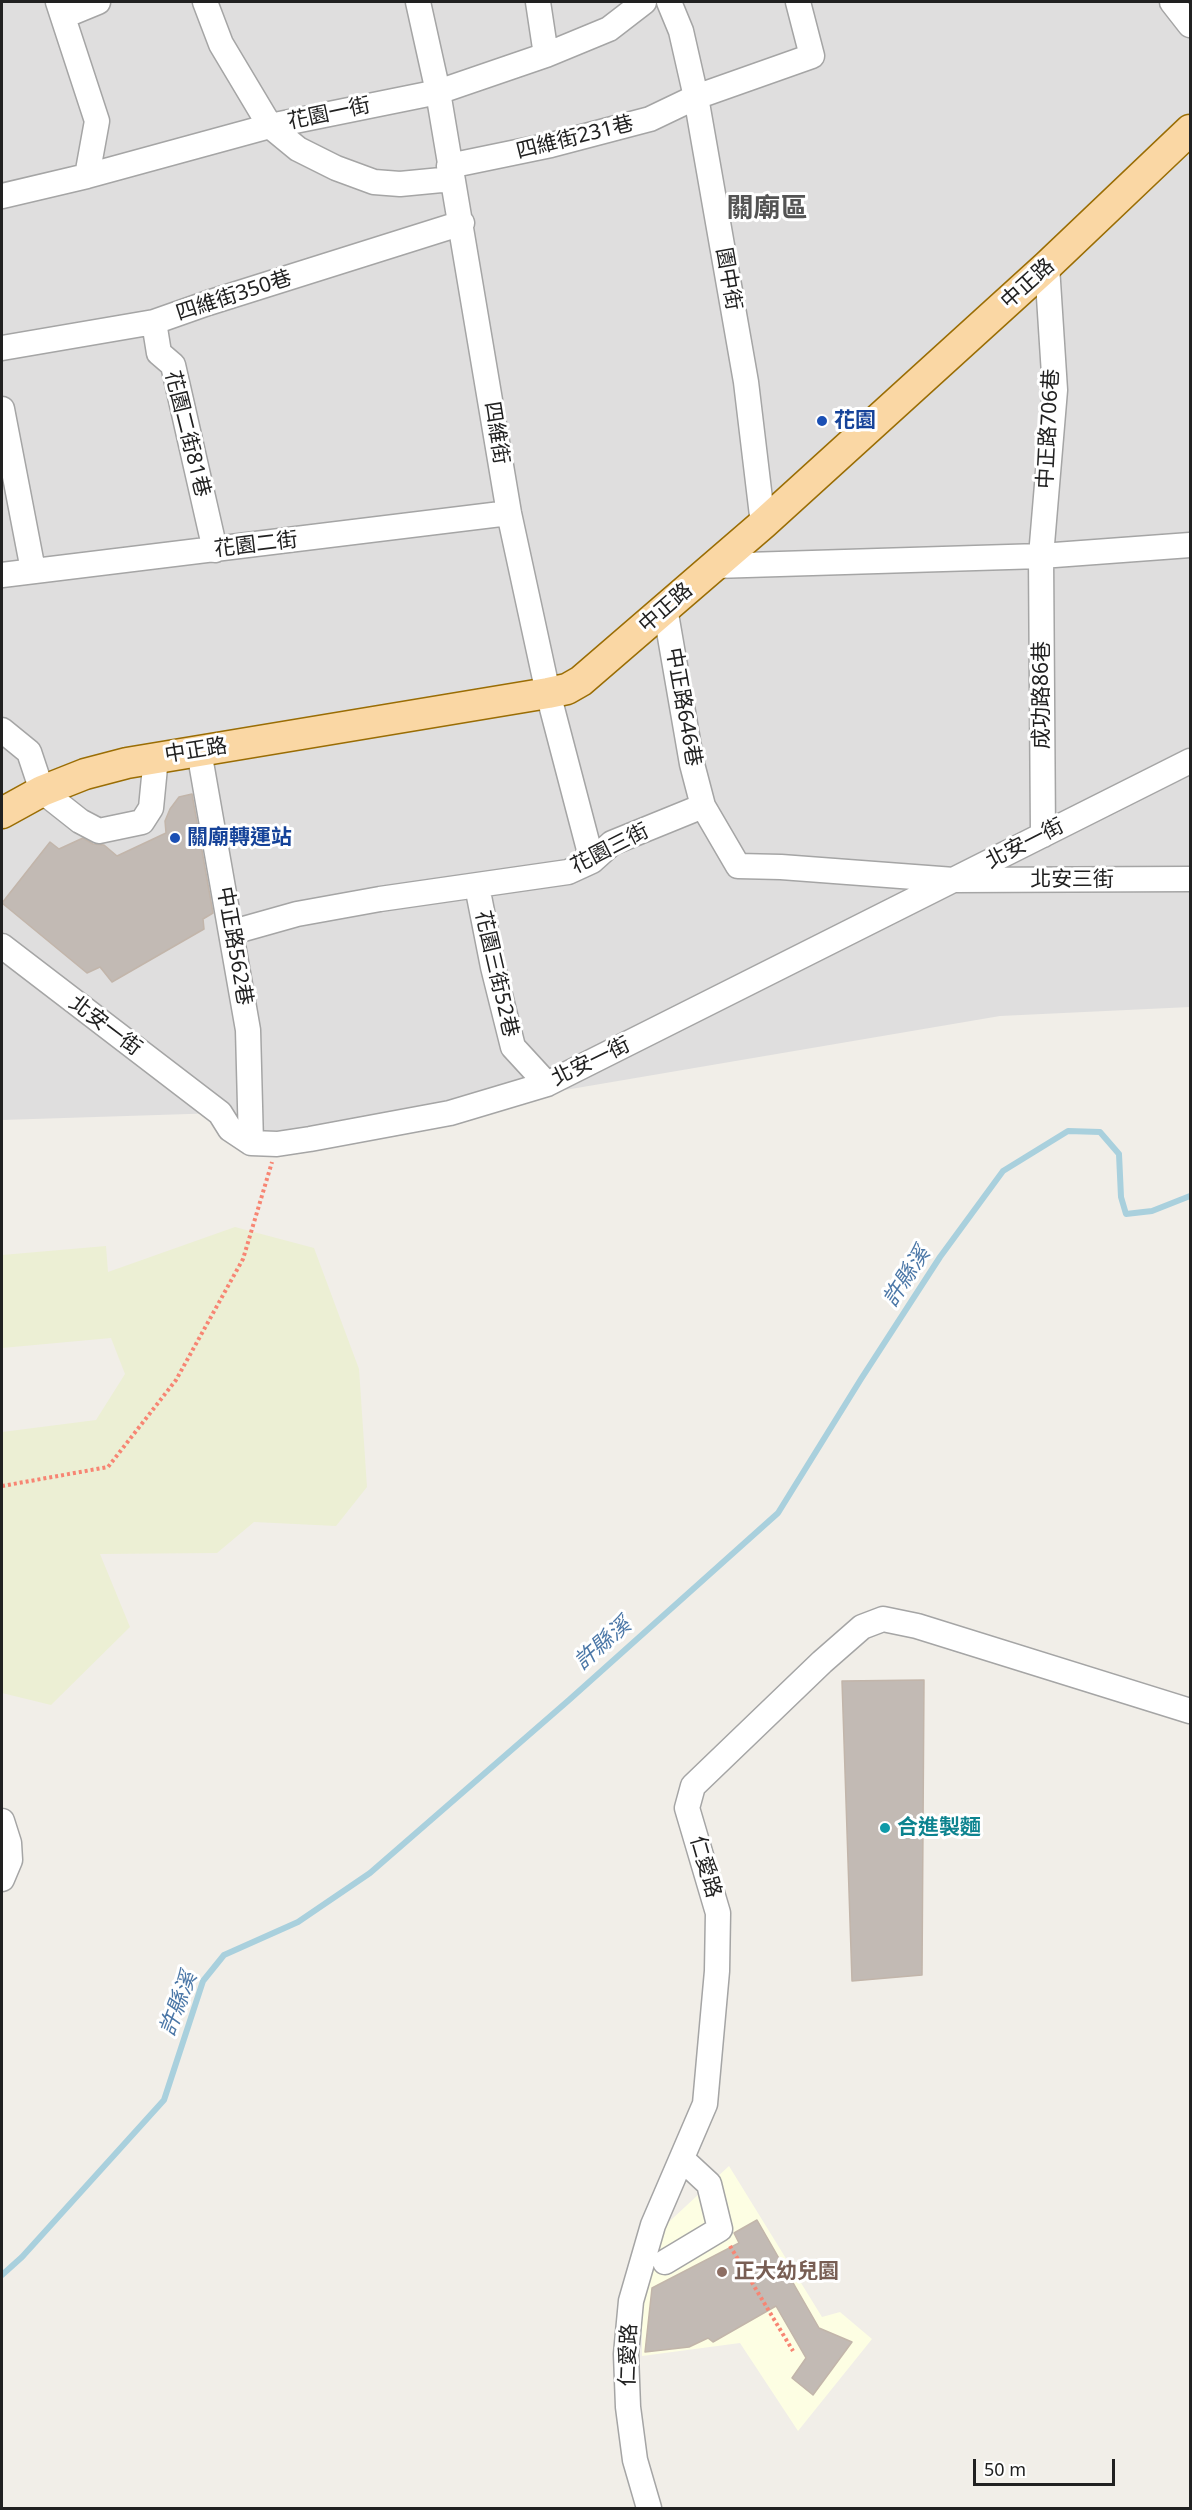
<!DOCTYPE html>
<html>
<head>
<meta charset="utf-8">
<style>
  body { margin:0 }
  #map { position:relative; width:1192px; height:2510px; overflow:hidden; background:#f1eee8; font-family:"Noto Sans",sans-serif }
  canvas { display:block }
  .frame { position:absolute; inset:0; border:3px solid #212121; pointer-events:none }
  .scale { position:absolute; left:973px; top:2459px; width:142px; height:27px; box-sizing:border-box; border:3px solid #212121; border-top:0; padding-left:8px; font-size:18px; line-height:21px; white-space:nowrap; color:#212121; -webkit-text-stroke:4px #fff; paint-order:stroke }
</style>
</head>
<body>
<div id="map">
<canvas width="1192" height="2510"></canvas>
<div class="frame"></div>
<div class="scale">50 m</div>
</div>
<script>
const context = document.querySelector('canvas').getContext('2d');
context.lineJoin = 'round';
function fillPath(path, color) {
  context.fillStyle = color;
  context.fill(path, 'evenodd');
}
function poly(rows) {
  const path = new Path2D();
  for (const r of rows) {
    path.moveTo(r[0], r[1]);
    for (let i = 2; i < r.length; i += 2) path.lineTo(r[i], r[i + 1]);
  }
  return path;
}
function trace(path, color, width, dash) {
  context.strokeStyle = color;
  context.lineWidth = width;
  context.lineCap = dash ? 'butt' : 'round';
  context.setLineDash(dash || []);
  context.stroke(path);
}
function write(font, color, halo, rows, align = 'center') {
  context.font = font + ' "Noto Sans","Noto Sans TC",sans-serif';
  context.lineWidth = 6;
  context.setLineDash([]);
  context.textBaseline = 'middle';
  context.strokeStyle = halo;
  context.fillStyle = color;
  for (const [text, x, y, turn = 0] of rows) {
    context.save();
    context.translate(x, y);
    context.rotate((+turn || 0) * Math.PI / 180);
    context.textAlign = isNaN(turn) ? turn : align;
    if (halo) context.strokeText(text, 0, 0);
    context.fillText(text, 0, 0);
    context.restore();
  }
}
fillPath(poly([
  [2,2,1190,2,1190,1007,1000,1016,277,1139,220,1113,2,1120]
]), '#dfdede');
fillPath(poly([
  [729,2166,822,2317,840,2312,872,2339,798,2431,740,2343,642,2356,642,2310,657,2233]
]), '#fdfee3');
fillPath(poly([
  [235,1227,314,1248,359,1369,367,1487,336,1526,254,1522,217,1553,100,1554,130,1627,51,1705,2,1693,2,1432,96,1420,125,1374,111,1338,2,1348,2,1255,106,1246,108,1272]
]), '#ecefd4');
trace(poly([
  [2,2275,22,2257,164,2100,203,1981,224,1955,298,1922,370,1873,569,1700,778,1513,861,1379,940,1257,1003,1171,1068,1131,1100,1132,1119,1154,1121,1197,1126,1214,1152,1211,1190,1196]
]), '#a9d0dd', 6);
const building = poly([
  [192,794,213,913,203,919,204,929,112,982,100,967,87,973,2,903,50,842,59,849,83,838,93,844,104,845,117,856,166,833,165,821,170,809,179,797,192,794],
  [924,1680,922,1975,852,1981,842,1681,924,1680],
  [757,2220,819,2328,852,2342,813,2395,792,2378,806,2358,776,2306,713,2342,708,2338,689,2347,645,2352,652,2288,739,2243,734,2233,757,2220]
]);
fillPath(building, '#c2bab4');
trace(building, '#c2b5aa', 1.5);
const minor = poly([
  [58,2,97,121,87,176],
  [205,2,221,44,270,126,298,149,336,168,374,182,400,184,452,179],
  [418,2,438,92,509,513,548,693,592,861],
  [538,2,546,55],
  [669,2,681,31,696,97,746,382,763,524],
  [1172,2,1190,25],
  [64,16,98,2],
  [449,166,551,145,650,119,696,97,812,56,798,2],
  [2,196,87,176,270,126,438,92,546,55,609,29,644,2],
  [154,322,159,353,173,365,215,550],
  [2,348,154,322,208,303,462,223],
  [2,409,33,570],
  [714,566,1041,556,1190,545],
  [2,575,509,513],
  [665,608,692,764,703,806],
  [2,730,29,752,42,791,80,821,99,831,142,822,151,808,156,757],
  [199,751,248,1030,251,1143],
  [1043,835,1041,556,1055,390,1047,266],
  [477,886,493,967,513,1047,547,1084],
  [233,932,297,914,380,899,568,872,592,861,612,843,703,806,738,866,781,867,954,880,1190,879],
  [2,946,220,1113,230,1129,251,1143,277,1144,310,1139,450,1113,547,1084,1190,761],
  [2,1821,9,1843,10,1860,2,1879],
  [665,2262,720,2229,709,2184,682,2159],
  [649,2508,635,2460,628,2407,626,2354,631,2301,653,2225,705,2104,717,1971,718,1913,687,1808,693,1786,822,1662,862,1627,883,1619,917,1626,1190,1711]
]);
const major = poly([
  [2,813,42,791,85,774,127,763,548,693,567,689,581,681,763,524,1047,266,1190,130]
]);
trace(minor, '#a5a5a5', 27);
trace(major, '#9a6d04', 33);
trace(poly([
  [2,1486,108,1467,176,1380,243,1259,272,1162],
  [730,2246,793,2351]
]), '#f78573', 4, [3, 3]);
trace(minor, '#fff', 24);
trace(major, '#fad7a4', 30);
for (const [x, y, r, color] of [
  [822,421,6,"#1a4fb4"],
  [175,838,6,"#1a4fb4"],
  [885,1828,6,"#0f9aa8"],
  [722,2272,6,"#8d6e63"]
]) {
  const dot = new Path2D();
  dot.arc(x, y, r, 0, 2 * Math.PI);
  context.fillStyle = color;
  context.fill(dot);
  trace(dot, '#fff', 2);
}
write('21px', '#212121', '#fff', [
  ["花園一街",329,114,-12],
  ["四維街231巷",575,138,-14],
  ["園中街",728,279,80],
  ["中正路",1028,284,-42],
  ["四維街350巷",234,296,-18],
  ["中正路706巷",1049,429,-87],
  ["四維街",496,433,81],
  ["花園二街81巷",187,434,76],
  ["花園二街",256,545,-7],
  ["中正路",666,608,-41],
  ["成功路86巷",1042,695,-90],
  ["中正路646巷",683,707,80],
  ["中正路",196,751,-9],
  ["北安一街",1025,844,-27],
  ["花園三街",610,849,-27],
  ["北安三街",1072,880],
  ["中正路562巷",234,946,80],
  ["花園三街52巷",496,974,77],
  ["北安一街",105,1026,37],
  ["北安一街",591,1062,-26],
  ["仁愛路",705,1867,74],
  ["仁愛路",629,2355,-88]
]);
write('bold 21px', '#164399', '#fff', [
  ["花園",834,421],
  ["關廟轉運站",187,838]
], 'left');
write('bold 21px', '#0d838f', '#fff', [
  ["合進製麵",897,1828]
], 'left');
write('bold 21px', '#785e54', '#fff', [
  ["正大幼兒園",734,2272]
], 'left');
write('italic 22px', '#4b77a7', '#fff', [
  ["許縣溪",907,1277,-57],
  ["許縣溪",603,1644,-41],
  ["許縣溪",179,2004,-69]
]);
write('bold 27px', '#545454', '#fff', [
  ["關廟區",767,209]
]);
</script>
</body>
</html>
